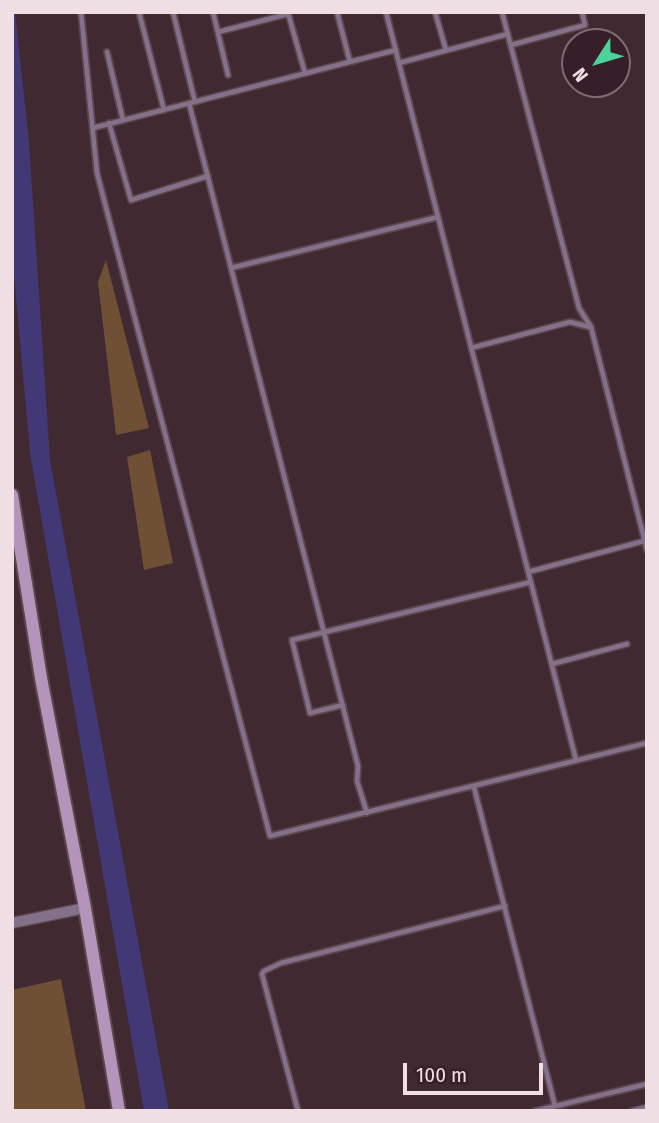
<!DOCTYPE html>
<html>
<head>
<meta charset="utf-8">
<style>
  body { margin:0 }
  #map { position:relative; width:659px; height:1123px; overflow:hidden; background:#412932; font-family:"Fira Sans Condensed",sans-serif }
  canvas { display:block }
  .frame { position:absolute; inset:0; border:14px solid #efdee4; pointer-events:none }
  .north { position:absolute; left:561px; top:28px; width:70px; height:70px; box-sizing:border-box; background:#361f28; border:2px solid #806b73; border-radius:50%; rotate:233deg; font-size:19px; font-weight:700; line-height:28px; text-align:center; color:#efdee4 }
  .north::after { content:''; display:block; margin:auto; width:24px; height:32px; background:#4cd39a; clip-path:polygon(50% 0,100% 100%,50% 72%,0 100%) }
  .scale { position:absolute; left:403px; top:1063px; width:140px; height:32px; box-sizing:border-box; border:4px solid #efdee4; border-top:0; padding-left:9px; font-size:21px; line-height:24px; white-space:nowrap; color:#efdee4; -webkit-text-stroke:5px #361f28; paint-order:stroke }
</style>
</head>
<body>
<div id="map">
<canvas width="659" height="1123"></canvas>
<div class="frame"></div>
<div class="north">N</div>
<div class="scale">100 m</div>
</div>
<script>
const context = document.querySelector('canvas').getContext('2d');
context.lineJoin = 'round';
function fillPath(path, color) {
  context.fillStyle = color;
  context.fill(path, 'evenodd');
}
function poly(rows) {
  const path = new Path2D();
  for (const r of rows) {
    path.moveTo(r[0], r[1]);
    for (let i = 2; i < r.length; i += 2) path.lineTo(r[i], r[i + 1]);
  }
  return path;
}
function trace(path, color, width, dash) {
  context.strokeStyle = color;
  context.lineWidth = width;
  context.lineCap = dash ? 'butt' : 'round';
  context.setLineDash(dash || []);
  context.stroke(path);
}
fillPath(poly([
  [106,260,149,428,116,435,98,282],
  [150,450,173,563,144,570,127,457],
  [61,979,86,1111,12,1111,12,990]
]), '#705034');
fillPath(poly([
  [12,12,15,12,29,142,50,460,169,1111,144,1111,30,453,12,253]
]), '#413875');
const lane = poly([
  [81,12,97,173,270,836,647,743],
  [139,12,164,110],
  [173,12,195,102],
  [213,12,228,75],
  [337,12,350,62],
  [386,12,576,760],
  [435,12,446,50],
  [502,12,579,308,591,327,647,550],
  [288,13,305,73],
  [218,32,288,14],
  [511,45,585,25,582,12],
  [107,52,123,120],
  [399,63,508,34],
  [189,103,358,766,357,781,367,813],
  [109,123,131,200,208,176],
  [93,128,396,50],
  [231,268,438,217],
  [471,348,570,322,590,327],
  [528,572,644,541],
  [552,664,627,644],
  [343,705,310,713,292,640,531,582],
  [474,787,555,1106],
  [298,1111,262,974,264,971,281,963,505,906],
  [535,1111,647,1084],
  [632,1111,647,1107]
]);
const street = poly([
  [12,923,85,908]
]);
const secondary = poly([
  [12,495,41,678,85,908,119,1111]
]);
trace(lane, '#5d464e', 8);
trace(street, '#5d464e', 13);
trace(secondary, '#5d464e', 16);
trace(lane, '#857089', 4.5);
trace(street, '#857089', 10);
trace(secondary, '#b594bb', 12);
</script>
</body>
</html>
